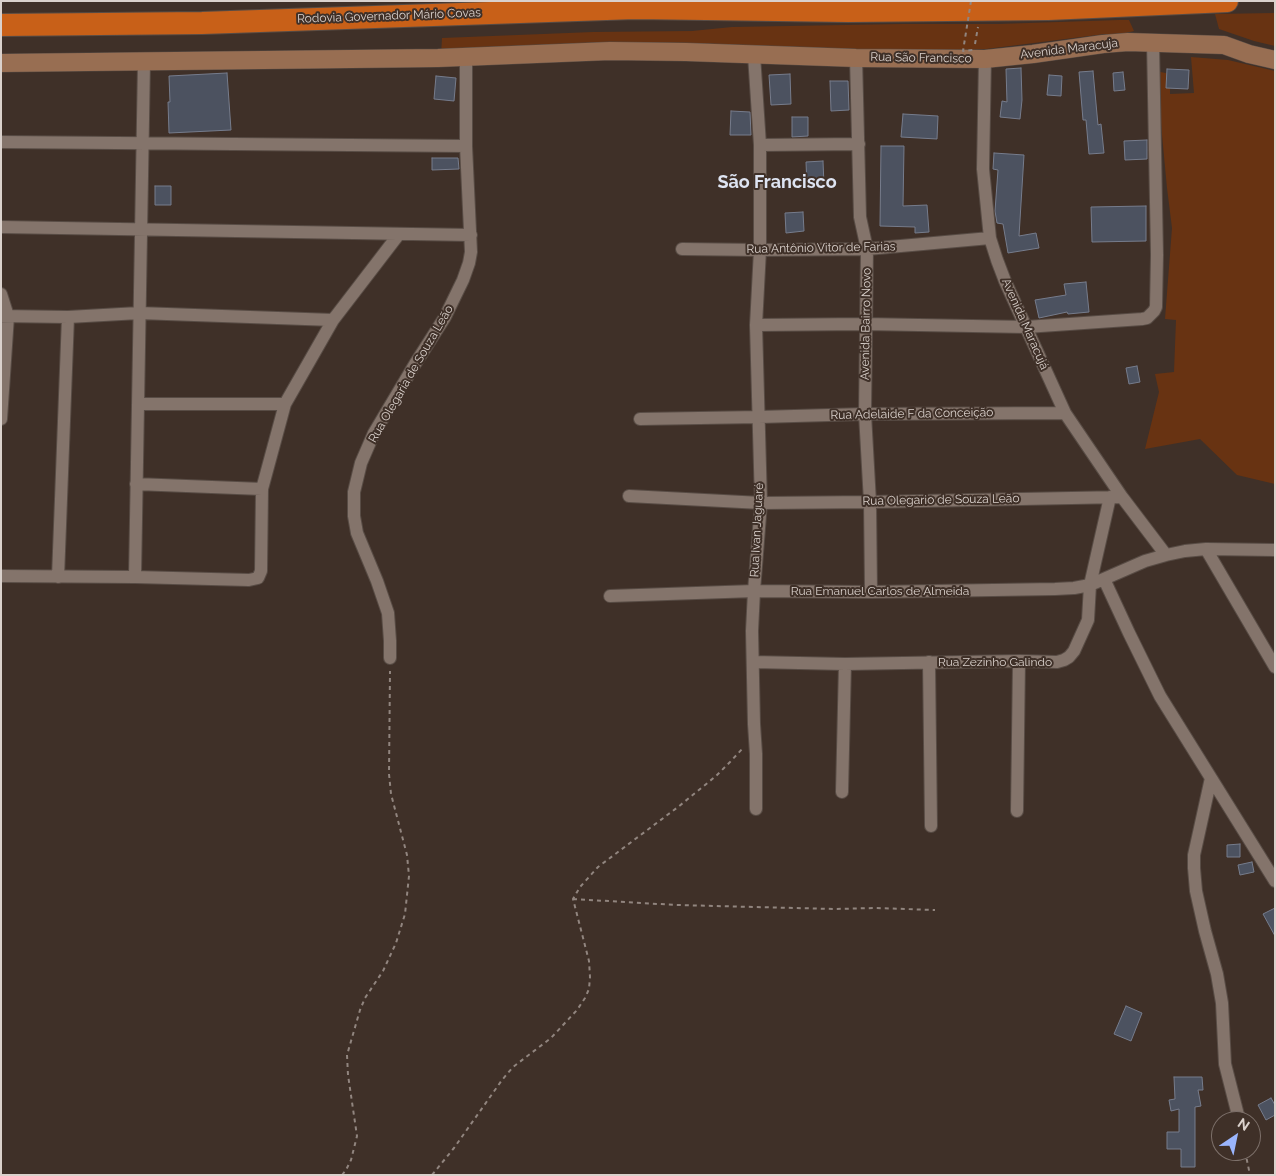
<!DOCTYPE html>
<html>
<head>
<meta charset="utf-8">
<style>
  body { margin:0 }
  #map { position:relative; width:1276px; height:1176px; overflow:hidden; background:#3f3028; font-family:Raleway,sans-serif }
  canvas { display:block }
  .frame { position:absolute; inset:0; border:2px solid #dad1cc; pointer-events:none }
  .north { position:absolute; left:1211px; top:1111px; width:50px; height:50px; box-sizing:border-box; background:#3f3028; border:1px solid #7d706a; border-radius:50%; rotate:34deg; font-size:14px; font-weight:700; line-height:20px; text-align:center; color:#dad1cc }
  .north::after { content:''; display:block; margin:auto; width:18px; height:22px; background:#9ab5fd; clip-path:polygon(50% 0,100% 100%,50% 72%,0 100%) }
</style>
</head>
<body>
<div id="map">
<canvas width="1276" height="1176"></canvas>
<div class="frame"></div>
<div class="north">N</div>
</div>
<script>
const context = document.querySelector('canvas').getContext('2d');
context.lineJoin = 'round';
function fillPath(path, color) {
  context.fillStyle = color;
  context.fill(path, 'evenodd');
}
function poly(rows) {
  const path = new Path2D();
  for (const r of rows) {
    path.moveTo(r[0], r[1]);
    for (let i = 2; i < r.length; i += 2) path.lineTo(r[i], r[i + 1]);
  }
  return path;
}
function trace(path, color, width, dash) {
  context.strokeStyle = color;
  context.lineWidth = width;
  context.lineCap = dash ? 'butt' : 'round';
  context.setLineDash(dash || []);
  context.stroke(path);
}
function write(font, color, halo, rows, align = 'center') {
  context.font = font + ' Raleway,sans-serif';
  context.lineWidth = 4;
  context.setLineDash([]);
  context.textBaseline = 'middle';
  context.strokeStyle = halo;
  context.fillStyle = color;
  for (const [text, x, y, turn = 0] of rows) {
    context.save();
    context.translate(x, y);
    context.rotate((+turn || 0) * Math.PI / 180);
    context.textAlign = isNaN(turn) ? turn : align;
    if (halo) context.strokeText(text, 0, 0);
    context.fillText(text, 0, 0);
    context.restore();
  }
}
fillPath(poly([
  [1275,13,1275,46,1254,41,1219,29,1215,14],
  [1119,20,1129,20,1134,31,1122,34,1105,34,986,49,863,55,441,56,442,38,593,32,692,31,732,27,902,24,998,24],
  [1191,57,1228,60,1275,71,1275,484,1237,475,1200,439,1145,449,1159,392,1155,374,1174,372,1176,320,1165,319,1172,228,1167,188,1156,71,1170,74,1170,94,1194,93]
]), '#683312');
const building = poly([
  [1021,68,1022,100,1020,119,1000,117,1002,101,1007,102,1006,69,1021,68],
  [1167,69,1189,70,1188,89,1166,88,1167,69],
  [1093,71,1098,125,1101,124,1104,153,1089,154,1086,120,1083,120,1079,72,1093,71],
  [1123,72,1125,90,1114,91,1113,73,1123,72],
  [227,73,231,130,169,133,168,102,170,102,169,76,227,73],
  [790,74,791,104,771,105,769,75,790,74],
  [1049,75,1062,76,1061,96,1047,95,1049,75],
  [436,76,456,78,454,101,434,99,436,76],
  [830,81,848,81,849,110,831,111,830,81],
  [731,111,750,112,751,135,730,135,731,111],
  [903,114,938,116,937,139,901,137,903,114],
  [792,117,808,117,808,136,792,137,792,117],
  [1147,140,1147,159,1125,160,1124,141,1147,140],
  [881,146,904,146,903,206,927,205,929,232,915,233,915,227,880,226,881,146],
  [994,153,1024,155,1019,236,1036,233,1039,248,1008,253,1003,224,997,223,995,211,998,170,993,169,994,153],
  [432,158,458,158,459,169,432,170,432,158],
  [823,161,824,185,807,186,806,162,823,161],
  [155,186,171,186,171,205,155,205,155,186],
  [1146,206,1146,241,1092,242,1091,207,1146,206],
  [803,212,804,231,786,233,785,213,803,212],
  [1086,282,1089,312,1068,314,1067,312,1039,318,1035,300,1066,295,1064,284,1086,282],
  [1137,366,1140,382,1129,384,1126,368,1137,366],
  [1240,844,1240,857,1227,857,1227,845,1240,844],
  [1252,862,1254,872,1240,875,1238,865,1252,862],
  [1275,908,1275,936,1263,914,1275,908],
  [1126,1006,1142,1013,1131,1041,1114,1034,1126,1006],
  [1174,1077,1202,1077,1203,1090,1198,1090,1201,1106,1195,1107,1195,1167,1181,1167,1181,1149,1167,1149,1167,1132,1179,1132,1179,1109,1171,1111,1169,1100,1175,1099,1174,1077],
  [1271,1098,1275,1105,1275,1115,1266,1120,1258,1105,1271,1098]
]);
fillPath(building, '#4c5260');
trace(building, '#767c8c', 1);
const street = poly([
  [754,55,760,145,760,250,756,325,761,503,754,591,752,631,754,724,756,754,756,809],
  [856,58,860,217,867,249,865,414,870,502,871,592],
  [985,59,983,169,990,238,997,260,1005,281,1065,413,1122,497,1166,555],
  [1,142,466,146],
  [760,145,859,144],
  [1,227,471,235],
  [682,249,760,250,867,249,990,238],
  [1,294,8,316,1,419],
  [1,316,68,317,139,313,333,320],
  [756,325,865,324,1026,327,1142,319,1147,318,1154,311,1156,307,1157,255,1153,43],
  [138,404,285,404],
  [640,419,759,417,865,414,1065,413],
  [136,484,262,489],
  [629,496,761,503,870,502,1122,497],
  [1206,549,1275,667],
  [1,576,135,577,249,580,258,578,261,571,262,489,285,404,333,320,399,234],
  [58,577,68,317],
  [135,577,144,62],
  [1104,579,1129,633,1160,696,1275,881],
  [610,596,754,591,871,592,1055,589,1074,588,1090,585,1145,561,1166,555,1185,551,1206,549,1275,550],
  [390,658,390,641,388,613,377,581,357,533,354,516,354,492,361,463,374,433,415,364,445,317,463,280,469,263,471,252,466,146,466,57],
  [753,662,845,664,1019,661,1057,662,1064,660,1069,657,1074,651,1088,620,1090,585,1110,497],
  [929,662,931,826],
  [1211,778,1198,837,1194,855,1194,868,1196,891,1205,931,1217,974,1222,1003,1225,1064,1239,1119],
  [842,792,845,664],
  [1017,811,1019,661]
]);
const secondary = poly([
  [1,63,438,58,610,51,686,52,856,58,985,59,1033,54,1103,44,1128,42,1224,45,1249,54,1275,60]
]);
const highway = poly([
  [1,25,202,23,635,8,848,11,1048,9,1227,1]
]);
trace(street, '#584c45', 14);
trace(secondary, '#584c45', 19);
trace(highway, '#584c45', 24);
trace(poly([
  [975,44,978,27],
  [573,899,676,905,835,909,875,908,935,910],
  [1245,1151,1250,1175],
  [342,1175,346,1170,351,1160,357,1136,348,1075,347,1055,360,1010,365,998,383,971,396,943,405,914,409,876,407,855,391,794,389,774,390,671],
  [432,1175,454,1148,502,1080,513,1067,551,1038,577,1010,585,998,589,989,590,977,589,961,573,899,580,887,598,867,678,807,716,776,730,762,744,747]
]), '#91857f', 2, [4, 4]);
trace(street, '#84746b', 12);
trace(secondary, '#986e52', 18);
trace(highway, '#c86018', 22);
trace(poly([
  [971,1,963,51,973,50]
]), '#91857f', 2, [4, 4]);
write('12px', '#dad1cc', '#3f3028', [
  ["Rodovia Governador Mário Covas",389,16,-2],
  ["Avenida Maracuja",1069,49,-7],
  ["Rua São Francisco",921,58,1],
  ["Rua Antônio Vitor de Farias",821,248,-1],
  ["Avenida Bairro Novo",866,324,-89],
  ["Avenida Maracujá",1025,324,66],
  ["Rua Olegaria de Souza Leão",411,374,-60],
  ["Rua Adelaide F da Conceição",912,414,-1],
  ["Rua Olegario de Souza Leão",941,500,-1],
  ["Rua Ivan Jaguaré",757,530,-87],
  ["Rua Emanuel Carlos de Almeida",880,591],
  ["Rua Zezinho Galindo",995,662]
]);
write('bold 18px', '#dee4f2', '#3f3028', [
  ["São Francisco",777,183]
]);
</script>
</body>
</html>
